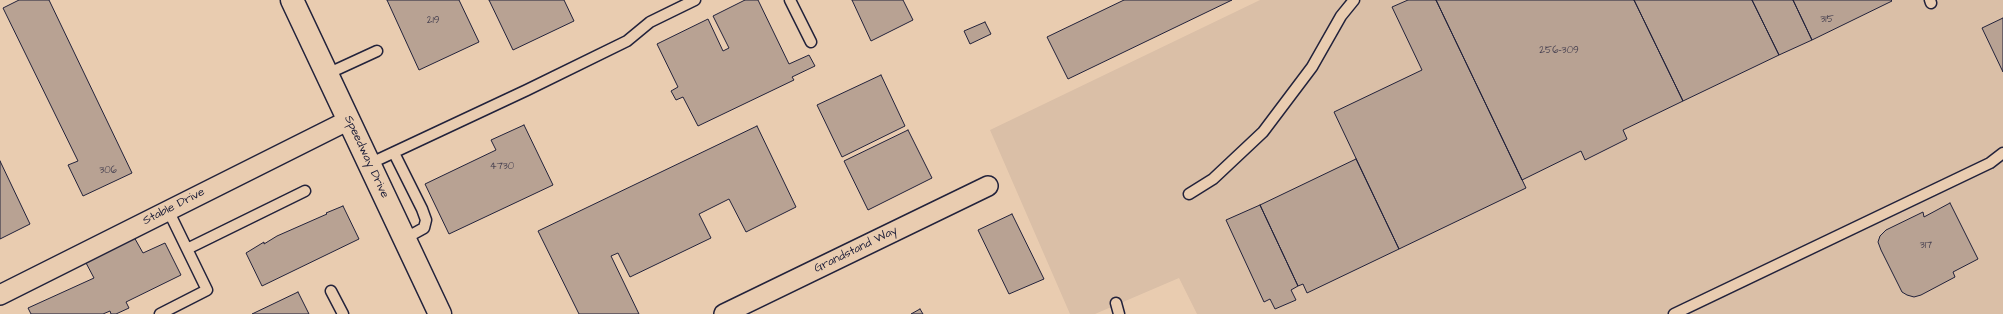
<!DOCTYPE html>
<html>
<head>
<meta charset="utf-8">
<style>
  body { margin:0 }
  canvas { display:block; background:#e9ccb0 }
</style>
</head>
<body>
<canvas width="2003" height="314"></canvas>
<script>
const context = document.querySelector('canvas').getContext('2d');
context.lineJoin = 'round';
function fillPath(path, color) {
  context.fillStyle = color;
  context.fill(path, 'evenodd');
}
function poly(rows) {
  const path = new Path2D();
  for (const r of rows) {
    path.moveTo(r[0], r[1]);
    for (let i = 2; i < r.length; i += 2) path.lineTo(r[i], r[i + 1]);
  }
  return path;
}
function trace(path, color, width, dash) {
  context.strokeStyle = color;
  context.lineWidth = width;
  context.lineCap = dash ? 'butt' : 'round';
  context.setLineDash(dash || []);
  context.stroke(path);
}
function write(font, color, halo, rows, align = 'center') {
  context.font = font + ' "Architects Daughter",sans-serif';
  context.lineWidth = 3.5;
  context.setLineDash([]);
  context.textBaseline = 'middle';
  context.strokeStyle = halo;
  context.fillStyle = color;
  for (const [text, x, y, turn = 0] of rows) {
    context.save();
    context.translate(x, y);
    context.rotate((+turn || 0) * Math.PI / 180);
    context.textAlign = isNaN(turn) ? turn : align;
    if (halo) context.strokeText(text, 0, 0);
    context.fillText(text, 0, 0);
    context.restore();
  }
}
fillPath(poly([
  [1260,0,2003,0,2003,314,1197,314,1179,278,1095,314,1070,314,990,130]
]), '#dabfa7');
const building = poly([
  [19,0,49,0,132,173,83,196,68,165,78,161,3,8,19,0],
  [387,0,459,0,479,42,419,70,387,0],
  [489,0,564,0,574,21,513,50,489,0],
  [745,0,758,0,789,64,809,55,815,66,792,77,794,80,698,126,683,97,676,100,671,91,678,87,657,44,708,19,723,51,729,48,713,16,745,0],
  [852,0,903,0,913,20,871,41,852,0],
  [1124,0,1232,0,1068,79,1047,37,1124,0],
  [1408,0,1436,0,1526,188,1399,249,1334,112,1422,70,1392,7,1408,0],
  [1436,0,1634,0,1683,101,1623,130,1627,139,1585,160,1581,151,1522,180,1436,0],
  [1634,0,1752,0,1779,55,1683,101,1634,0],
  [1752,0,1793,0,1812,40,1779,55,1752,0],
  [1793,0,1891,0,1892,1,1812,40,1793,0],
  [2003,18,2003,72,1982,28,2003,18],
  [985,22,991,34,970,44,964,31,985,22],
  [881,75,905,126,842,157,817,105,881,75],
  [524,125,553,185,449,234,425,184,496,150,491,140,524,125],
  [757,126,796,207,746,232,729,199,699,214,711,238,630,277,618,253,611,256,639,314,579,314,538,231,757,126],
  [908,130,932,178,868,210,844,161,908,130],
  [1356,159,1399,249,1307,293,1303,284,1298,286,1260,205,1356,159],
  [0,161,30,224,0,239,0,161],
  [1950,203,1978,259,1953,272,1955,277,1921,295,1914,297,1907,295,1902,292,1881,250,1878,242,1880,236,1886,230,1923,212,1924,217,1950,203],
  [1260,205,1298,286,1291,290,1296,300,1275,309,1270,299,1264,302,1226,220,1260,205],
  [343,206,359,239,262,286,246,253,264,242,264,244,277,236,327,214,326,213,343,206],
  [1012,214,1044,279,1009,294,978,230,1012,214],
  [134,237,143,253,165,243,181,275,126,302,129,308,116,314,111,314,110,311,103,314,31,314,28,308,94,278,85,261,134,237],
  [298,292,309,314,252,314,298,292],
  [920,309,923,314,911,314,920,309]
]);
fillPath(building, '#b8a293');
trace(building, '#22223b', 1);
const service = poly([
  [790,0,811,42],
  [1930,0,1931,3],
  [327,74,377,51],
  [394,153,422,209,426,220,424,228,404,239],
  [369,164,527,90,627,41,650,22,695,0],
  [1189,194,1213,179,1263,132,1312,67,1341,16,1354,0],
  [187,249,305,191],
  [331,291,343,314],
  [1116,303,1119,314],
  [160,314,207,290,168,210],
  [1674,314,1990,163,2003,153]
]);
const minor = poly([
  [0,295,349,120],
  [724,314,988,186]
]);
const secondary = poly([
  [292,0,440,314]
]);
trace(service, '#22223b', 13);
trace(minor, '#22223b', 22);
trace(secondary, '#22223b', 25);
trace(service, '#e9ccb0', 10);
trace(minor, '#e9ccb0', 19);
trace(secondary, '#e9ccb0', 22);
write('10px', '#484251', null, [
  ["315",1827,20],
  ["219",433,21],
  ["256-309",1559,51],
  ["4730",502,167],
  ["306",108,171],
  ["317",1926,246]
]);
write('12px', '#22223b', '#e9ccb0', [
  ["Speedway Drive",366,157,65],
  ["Stable Drive",174,207,-27],
  ["Grandstand Way",856,250,-26]
]);
</script>
</body>
</html>
